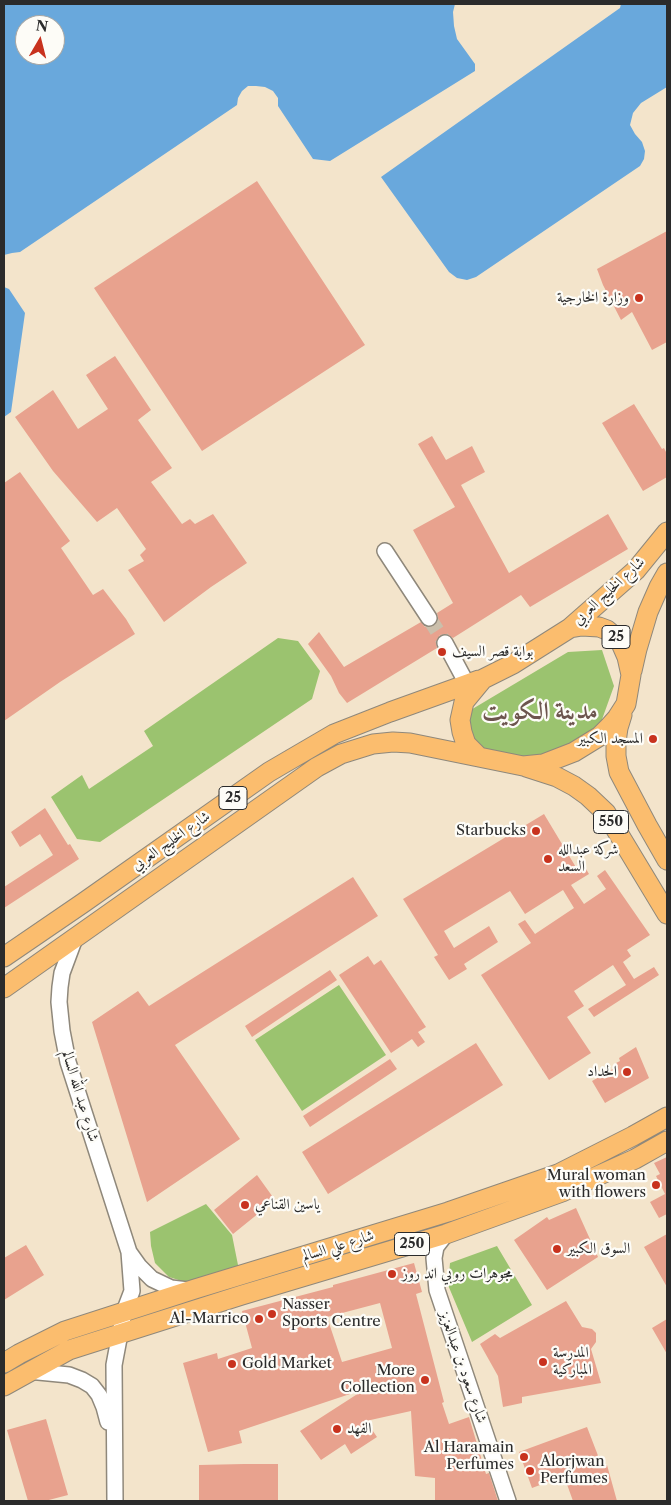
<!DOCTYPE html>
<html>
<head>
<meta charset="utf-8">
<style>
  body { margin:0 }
  #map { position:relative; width:671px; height:1505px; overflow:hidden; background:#f3e4cb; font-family:"Libre Caslon Text",serif }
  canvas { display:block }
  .frame { position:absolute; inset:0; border:5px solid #2b2b2b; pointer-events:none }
  .north { position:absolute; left:15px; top:15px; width:50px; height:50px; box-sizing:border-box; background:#fdfcf7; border:1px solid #a9a8a5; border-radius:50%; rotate:8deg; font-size:14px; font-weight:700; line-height:20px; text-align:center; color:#2b2b2b }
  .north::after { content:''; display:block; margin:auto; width:18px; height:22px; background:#c8321e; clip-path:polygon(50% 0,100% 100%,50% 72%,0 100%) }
</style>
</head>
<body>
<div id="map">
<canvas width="671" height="1505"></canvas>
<div class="frame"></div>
<div class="north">N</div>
</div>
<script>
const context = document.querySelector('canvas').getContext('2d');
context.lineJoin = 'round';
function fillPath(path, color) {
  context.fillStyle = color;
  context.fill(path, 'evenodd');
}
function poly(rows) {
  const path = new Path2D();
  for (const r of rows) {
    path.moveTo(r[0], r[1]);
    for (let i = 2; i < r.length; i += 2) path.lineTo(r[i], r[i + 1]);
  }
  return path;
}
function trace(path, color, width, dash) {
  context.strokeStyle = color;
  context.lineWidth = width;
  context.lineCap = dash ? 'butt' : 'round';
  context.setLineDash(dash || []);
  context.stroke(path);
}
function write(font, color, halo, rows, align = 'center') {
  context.font = font + ' "Libre Caslon Text",Amiri,serif';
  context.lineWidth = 4.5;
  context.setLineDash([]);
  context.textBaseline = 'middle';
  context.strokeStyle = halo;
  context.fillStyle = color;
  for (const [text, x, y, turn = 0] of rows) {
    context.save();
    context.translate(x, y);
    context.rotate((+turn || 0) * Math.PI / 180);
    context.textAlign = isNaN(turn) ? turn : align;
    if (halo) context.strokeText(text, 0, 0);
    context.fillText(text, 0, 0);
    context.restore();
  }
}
fillPath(poly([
  [278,638,298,641,320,671,312,699,100,842,77,839,51,797,82,775,89,789,153,746,144,731],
  [602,650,614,686,600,725,564,747,523,765,481,756,464,714,568,652],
  [339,985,386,1055,302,1111,255,1040],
  [206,1204,232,1235,239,1270,207,1279,185,1282,169,1277,155,1263,151,1246,150,1232],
  [497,1246,532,1305,472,1342,448,1285,450,1263]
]), '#9bc36f');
fillPath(poly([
  [4,4,455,4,453,12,454,26,457,39,475,64,475,71,330,161,313,159,278,106,278,98,273,91,265,87,256,86,248,86,242,91,238,98,237,105,20,252,12,253,4,255],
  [25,25,55,25,55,55,25,55],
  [621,4,667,4,667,87,641,103,633,113,630,125,635,134,642,142,645,151,644,159,640,166,476,277,467,280,457,278,449,272,381,177,620,8],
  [4,287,9,289,25,313,11,412,4,417]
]), '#69a8dc');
fillPath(poly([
  [257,181,365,345,202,451,94,288],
  [667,231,667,342,652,350,632,312,621,320,603,285,597,269],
  [115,356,151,410,138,420,172,468,151,482,182,524,190,519,195,524,213,514,247,563,211,587,164,622,128,570,144,561,140,555,146,549,117,508,97,522,53,471,15,417,53,390,78,429,108,409,86,375],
  [634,404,662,449,664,448,667,454,667,477,643,491,602,423],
  [432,436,446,460,472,446,485,472,461,485,509,573,608,514,628,549,530,607,521,595,453,638,446,634,440,635,436,642,437,648,347,703,339,693,331,676,308,644,319,632,344,667,421,622,425,627,434,626,438,622,438,617,437,613,453,603,413,530,455,507,418,444],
  [20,472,70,541,61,548,93,595,103,589,126,619,135,634,60,682,4,721,4,483],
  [45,808,68,845,70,844,79,859,4,908,4,887,53,855,40,834,20,847,11,832],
  [544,814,577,869,583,864,589,874,571,885,584,904,606,889,597,876,605,870,650,935,627,950,631,956,623,962,634,979,654,967,659,975,594,1017,588,1009,626,985,613,965,574,991,584,1006,567,1017,591,1053,549,1080,481,975,531,943,518,924,525,920,535,934,574,908,563,890,525,914,510,891,444,931,454,948,489,926,498,942,464,964,467,969,449,980,434,957,438,955,403,899],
  [353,877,378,916,175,1045,240,1139,147,1202,92,1022,138,991,149,1006],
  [368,956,374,965,381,960,426,1027,418,1032,425,1042,418,1047,412,1039,391,1053,339,975],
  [330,970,337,980,252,1037,245,1026],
  [476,1043,503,1085,328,1194,302,1152],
  [636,1047,649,1078,605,1103,592,1081,618,1066,616,1063,620,1061,619,1058],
  [390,1059,397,1069,310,1127,303,1116],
  [667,1157,667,1214,659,1218,650,1202,665,1194,656,1176,660,1174,654,1163],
  [257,1175,275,1200,233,1234,214,1210],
  [576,1208,598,1257,547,1290,514,1240,547,1217,549,1220],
  [667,1234,667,1287,644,1247],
  [26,1245,44,1275,4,1300,4,1258],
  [414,1263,422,1292,416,1294,444,1402,442,1403,449,1424,469,1417,486,1474,489,1473,498,1501,435,1501,435,1478,415,1476,411,1411,366,1421,377,1437,351,1454,345,1444,321,1460,300,1431,359,1393,359,1391,239,1431,242,1443,208,1452,183,1363,217,1353,218,1359,252,1348,242,1311,333,1287,333,1285],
  [380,1303,392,1348,342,1362,327,1317],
  [566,1301,582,1327,592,1329,596,1333,596,1342,591,1349,601,1383,522,1397,522,1403,503,1407,498,1376,480,1344,495,1334,500,1338],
  [667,1319,667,1354,652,1328],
  [46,1419,68,1495,45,1501,28,1501,7,1430],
  [587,1427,602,1466,607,1465,617,1501,573,1501,564,1476,532,1488,519,1452],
  [244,1464,278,1464,278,1501,199,1501,199,1465]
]), '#e8a28e');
trace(poly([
  [429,618,445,643]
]), '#cbbfab', 15, [15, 8]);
const minor = poly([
  [385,551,429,618],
  [445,643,467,684],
  [75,938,62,973,60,987,59,1002,62,1031,68,1062,129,1252,132,1291,124,1312,114,1365,115,1501],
  [446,1234,436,1247,434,1258,437,1290,508,1501],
  [129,1252,139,1266,152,1279,171,1288,188,1290],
  [28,1371,69,1375,82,1380,92,1386,99,1395,104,1407,108,1422]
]);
const major = poly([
  [570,628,636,570,667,532],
  [632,671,637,649,648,612,659,587,667,573],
  [622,715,618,728,616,742,616,756,619,772,647,825,667,860],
  [526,767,557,777,574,786,588,796,606,813,667,914],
  [4,957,83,903,269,772,334,734,390,712,479,680],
  [4,988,317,767,341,754,373,744,393,742,410,743,523,766,543,764,574,752,600,736,609,727,617,718,626,704,631,675,627,657,620,641,607,630,599,627,582,626,570,628,513,664,483,679,464,702,460,720,462,732,466,744,479,757],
  [4,1363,19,1354,65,1331,195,1289,448,1212,558,1174,633,1136,667,1117],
  [4,1386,69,1350,242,1295,446,1234,562,1192,635,1159,667,1141]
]);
trace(minor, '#8f887b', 18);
trace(major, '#8f887b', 21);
trace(minor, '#fff', 15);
trace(major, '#fbbd6e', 19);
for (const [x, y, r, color] of [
  [639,298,5,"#c8321e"],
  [442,652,5,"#c8321e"],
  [653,739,5,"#c8321e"],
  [536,831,5,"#c8321e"],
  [548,859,5,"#c8321e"],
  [627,1072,5,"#c8321e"],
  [656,1185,5,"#c8321e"],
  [245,1205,5,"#c8321e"],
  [557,1249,5,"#c8321e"],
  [392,1274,5,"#c8321e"],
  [272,1314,5,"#c8321e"],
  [259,1319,5,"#c8321e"],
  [543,1362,5,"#c8321e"],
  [232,1364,5,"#c8321e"],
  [425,1380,5,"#c8321e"],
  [337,1429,5,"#c8321e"],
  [524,1457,5,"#c8321e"],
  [530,1471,5,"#c8321e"]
]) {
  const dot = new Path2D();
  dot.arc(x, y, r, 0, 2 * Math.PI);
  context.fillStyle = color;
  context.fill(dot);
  trace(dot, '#fdfcf7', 2);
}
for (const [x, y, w] of [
  [616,637,28],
  [233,798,28],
  [611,822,35],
  [412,1244,35]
]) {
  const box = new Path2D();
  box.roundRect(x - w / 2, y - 11.5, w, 23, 4);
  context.fillStyle = '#fdfcf7';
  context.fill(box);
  trace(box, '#2b2b2b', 1);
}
write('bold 14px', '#2b2b2b', null, [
  ["25",616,637],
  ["25",233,798],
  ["550",611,822],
  ["250",412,1244]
]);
write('15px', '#2b2b2b', '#fdfcf7', [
  ["وزارة الخارجية",629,298,"right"],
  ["بوابة قصر السيف",452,652],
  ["المسجد الكبير",643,739,"right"],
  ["Starbucks",526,831,"right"],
  ["شركة عبدالله",558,850],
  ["السعد",558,867],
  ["الحداد",617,1072,"right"],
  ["Mural woman",646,1176,"right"],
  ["with flowers",646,1193,"right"],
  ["ياسين القناعي",255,1205],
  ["السوق الكبير",567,1249],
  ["مجوهرات روبي اند روز",402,1274],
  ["Nasser",282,1305],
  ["Sports Centre",282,1322],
  ["Al-Marrico",249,1319,"right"],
  ["المدرسة",553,1353],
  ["المباركية",553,1370],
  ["Gold Market",242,1364],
  ["More",415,1371,"right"],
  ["Collection",415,1388,"right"],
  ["الفهد",347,1429],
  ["Al Haramain",514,1448,"right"],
  ["Perfumes",514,1465,"right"],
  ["Alorjwan",540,1462],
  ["Perfumes",540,1479]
], 'left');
write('15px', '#2b2b2b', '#fdfcf7', [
  ["شارع الخليج العربي",609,591,-43],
  ["شارع الخليج العربي",171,841,-35],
  ["شارع عبد الله السالم",80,1096,73],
  ["شارع علي السالم",338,1246,-17],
  ["شارع سعود بن عبدالعزيز",463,1367,71]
]);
write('bold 25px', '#6d554e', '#fdfcf7', [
  ["مدينة الكويت",540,712]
]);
</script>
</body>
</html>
